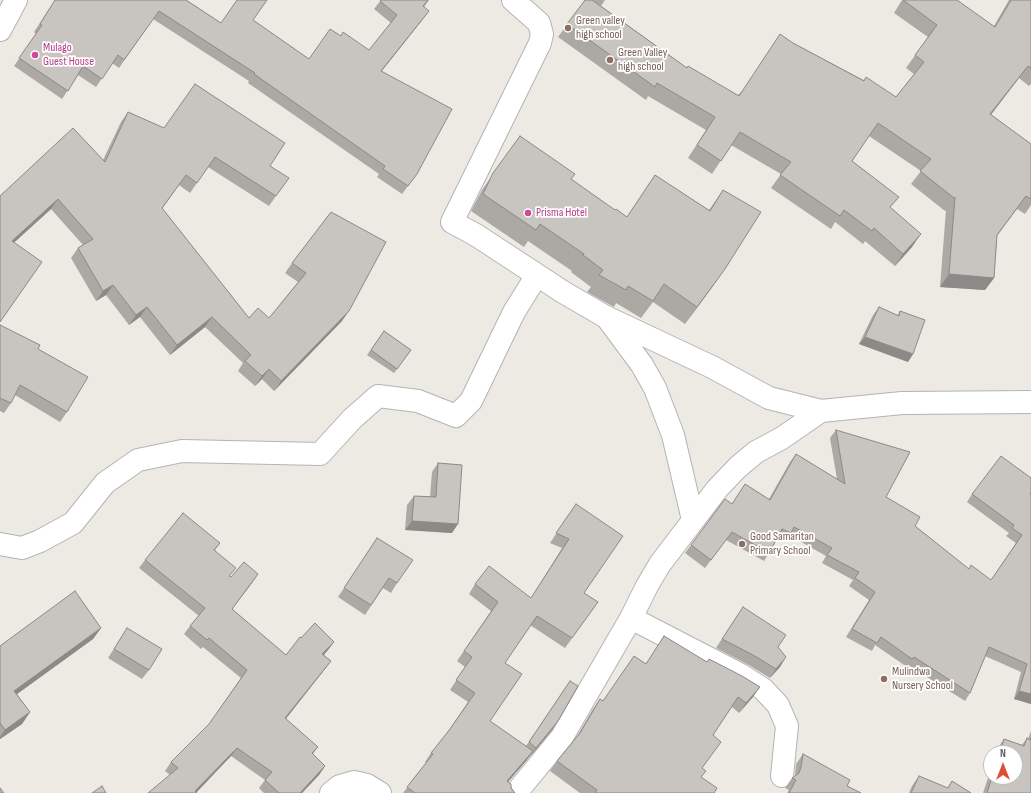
<!DOCTYPE html>
<html>
<head>
<meta charset="utf-8">
<style>
  body { margin:0 }
  #map { position:relative; width:1031px; height:793px; overflow:hidden; background:#eceae2; font-family:"Sofia Sans Condensed",sans-serif }
  canvas { display:block }
  .north { position:absolute; left:983px; top:745px; width:40px; height:40px; box-sizing:border-box; background:#fff; border:1px solid #bdbec0; border-radius:50%; rotate:0deg; font-size:11px; font-weight:700; line-height:16px; text-align:center; color:#5a5d62 }
  .north::after { content:''; display:block; margin:auto; width:14px; height:18px; background:#dc4e38; clip-path:polygon(50% 0,100% 100%,50% 72%,0 100%) }
</style>
</head>
<body>
<div id="map">
<canvas width="1031" height="793"></canvas>
<div class="north">N</div>
</div>
<script>
const context = document.querySelector('canvas').getContext('2d');
context.lineJoin = 'round';
function poly(rows) {
  const path = new Path2D();
  for (const r of rows) {
    path.moveTo(r[0], r[1]);
    for (let i = 2; i < r.length; i += 2) path.lineTo(r[i], r[i + 1]);
  }
  return path;
}
function trace(path, color, width, dash) {
  context.strokeStyle = color;
  context.lineWidth = width;
  context.lineCap = dash ? 'butt' : 'round';
  context.setLineDash(dash || []);
  context.stroke(path);
}
function fillPath(path, color) {
  context.fillStyle = color;
  context.fill(path, 'evenodd');
}
function write(font, color, halo, rows, align = 'center') {
  context.font = font + ' "Sofia Sans Condensed",sans-serif';
  context.lineWidth = 3.5;
  context.setLineDash([]);
  context.textBaseline = 'middle';
  context.strokeStyle = halo;
  context.fillStyle = color;
  for (const [text, x, y, turn = 0] of rows) {
    context.save();
    context.translate(x, y);
    context.rotate((+turn || 0) * Math.PI / 180);
    context.textAlign = isNaN(turn) ? turn : align;
    if (halo) context.strokeText(text, 0, 0);
    context.fillText(text, 0, 0);
    context.restore();
  }
}
const minor = poly([
  [513,0,539,23,542,34,540,43,452,222,476,235,563,292,606,317,712,367,769,398,821,411],
  [608,319,642,365,655,388,673,435,693,520],
  [0,544,22,548,40,541,73,523,105,483,138,460,182,451,320,454,352,419,378,396,418,401,456,416,471,401,514,312,537,275],
  [631,618,741,675,763,689,778,705,787,726,782,776],
  [331,793,340,786,354,782,367,785,380,793],
  [516,793,562,737,631,618,647,586,660,564,717,489,738,467,756,452,782,438,821,411,902,403,1031,402]
]);
const tertiary = poly([
  [0,30,16,0]
]);
trace(minor, '#b2b4b8', 24);
trace(tertiary, '#b2b4b8', 24);
trace(minor, '#fff', 22);
trace(tertiary, '#fff', 22);
fillPath(poly([
  [55,0,186,0,221,23,253,20,309,59,341,36,369,50,391,23,374,9,381,0,429,0,424,7,423,19,382,71,417,174,402,194,377,177,379,174,248,83,249,81,153,19,119,68,112,63,96,87,78,75,62,99,14,66,36,34,34,32],
  [585,0,605,0,601,6,597,3,687,68,738,95,793,43,896,97,914,74,906,68,928,37,894,13,902,0,994,26,1009,0,1031,0,1031,84,1029,86,1019,78,991,115,1031,144,1031,205,1025,214,1017,209,997,236,994,278,985,290,940,287,946,210,945,211,911,184,921,171,869,136,852,161,891,208,912,247,895,266,865,241,863,244,835,222,831,229,771,188,781,174,731,145,712,174,688,158,706,130,648,96,646,100,558,37],
  [128,112,164,128,270,166,276,196,269,206,208,167,190,193,179,185,162,209,249,318,269,318,298,282,285,273,292,263,331,212,342,321,274,391,262,379,255,386,238,371,243,363,205,327,170,355,140,317,129,325,106,295,96,301,71,258,78,248,83,245,51,209,14,242,0,322,0,196,103,160,121,122],
  [520,136,571,179,615,210,627,217,655,175,709,210,723,190,713,286,685,324,653,302,641,318,616,303,614,307,587,292,591,287,571,272,572,271,528,241,524,247,471,211,482,190],
  [879,307,897,316,900,311,913,354,908,362,859,344,873,315],
  [0,325,38,349,67,412,60,422,15,395,11,403,4,413,0,411],
  [384,331,411,350,394,373,367,355],
  [836,430,886,497,915,526,969,569,991,580,1016,543,1006,536,1009,533,967,502,972,494,1031,494,1031,704,1014,699,1021,672,985,656,970,693,965,701,908,665,907,667,875,645,872,651,846,637,869,600,849,586,853,580,822,563,826,556,789,535,785,541,778,537,769,553,764,561,726,540,705,568,685,553,691,545,732,504,745,484,769,499,790,462,796,454,837,479,830,438],
  [438,463,452,533,405,530,407,505,414,496,430,497,432,472],
  [576,504,584,593,598,602,565,648,530,625,505,663,490,721,526,746,570,681,552,730,526,761,508,782,515,793,403,793,426,763,425,762,431,753,449,730,468,702,450,690,465,667,457,661,491,611,469,594,475,584,531,598,562,548,550,543],
  [377,538,397,583,391,593,383,588,365,615,338,597],
  [220,543,215,550,230,577,231,577,252,583,232,609,286,655,301,638,334,642,328,650,324,655,331,661,325,669,286,719,318,747,313,754,325,766,319,775,302,793,264,793,259,788,265,780,231,756,196,792,170,775,165,771,171,762,209,724,241,678,203,647,201,649,184,634,190,626,199,616,139,568,145,560],
  [743,607,778,647,780,667,770,678,747,664,716,648],
  [101,628,93,639,17,694,30,712,22,724,0,739,0,646],
  [127,628,149,670,142,679,108,658],
  [664,636,753,697,739,713,732,707,713,735,702,768,701,777,714,793,580,793,550,771,557,761,576,738,593,709,600,699,603,701,646,664],
  [1031,731,1031,793,983,793,991,769,991,777,1015,777,1015,753,996,753,997,749,1004,739,1022,745,1027,738,1028,739],
  [803,754,847,786,861,793,787,793,789,790,785,788,792,778,795,776,796,764],
  [919,776,947,788,952,781,971,793,909,793,912,786]
]), '#aca9a4');
fillPath(poly([
  [429,11,423,19,375,79,381,71],
  [1028,66,1019,78,981,127,990,114],
  [58,199,51,209,5,251,12,241],
  [921,234,912,247,895,266,903,254],
  [725,269,713,286,685,324,697,307],
  [949,274,994,278,985,290,940,287],
  [113,285,106,295,96,301,103,291],
  [147,307,140,317,129,325,136,315],
  [349,311,342,321,274,391,281,381],
  [212,317,205,327,170,355,177,345],
  [865,337,913,354,908,362,859,344],
  [269,369,262,379,255,386,262,376],
  [412,521,458,524,452,533,405,530],
  [258,574,252,583,226,617,232,609],
  [101,628,93,639,6,702,14,691],
  [334,642,328,650,316,663,322,654],
  [786,657,780,667,770,678,776,669],
  [331,661,325,669,279,727,285,718],
  [760,687,753,697,739,713,746,703],
  [1019,691,1031,694,1031,704,1014,699],
  [30,712,22,724,0,739,0,737,5,730],
  [558,721,552,730,530,757,536,748],
  [237,748,231,756,196,793,195,791],
  [533,751,526,761,500,791,507,781],
  [325,766,319,775,302,793,300,793]
]), '#8c8986');
const building = poly([
  [55,0,186,0,221,23,237,0,267,0,253,20,309,59,330,29,341,36,343,32,369,50,397,15,380,1,381,0,428,0,423,6,429,11,381,71,452,109,417,174,408,186,383,169,385,166,254,74,255,73,159,11,124,60,118,55,102,79,83,66,68,91,19,58,42,25,40,24,55,0],
  [585,0,592,0,687,68,688,66,739,96,780,34,793,43,864,81,866,77,896,97,924,62,915,55,937,25,903,0,957,0,995,27,1011,0,1031,0,1031,68,1028,66,990,114,1031,144,1031,199,1026,196,997,235,994,278,949,274,955,197,954,198,920,171,931,159,878,123,852,161,899,197,890,207,921,234,903,254,874,228,872,231,844,210,840,216,780,175,791,162,740,132,721,161,697,145,715,117,657,83,655,87,567,24,585,0],
  [195,84,285,143,270,166,289,178,276,196,215,157,197,183,186,175,162,208,249,318,258,308,269,318,306,273,292,263,331,212,386,242,349,311,281,381,269,369,262,376,245,361,251,355,212,317,177,345,147,307,136,315,113,285,103,291,78,248,93,239,58,199,12,241,42,262,0,322,0,196,73,128,105,162,128,112,164,128,195,84],
  [520,136,575,174,571,179,615,210,616,209,627,217,655,175,710,211,723,190,761,212,725,269,697,307,664,284,653,301,628,286,626,290,599,275,603,270,583,255,584,254,540,224,536,230,483,194,493,173,520,136],
  [879,307,899,316,900,311,925,320,913,354,865,337,879,307],
  [0,325,40,345,38,349,88,377,67,412,20,385,11,403,0,398,0,325],
  [384,331,411,350,397,369,371,350,384,331],
  [836,430,910,452,886,497,920,517,915,526,969,569,971,565,991,580,1022,535,1012,528,1014,525,972,494,1001,456,1031,478,1031,493,1030,494,1031,494,1031,694,1019,691,1027,664,989,647,970,693,914,657,912,659,881,637,877,643,852,629,875,592,855,578,859,572,827,555,832,548,794,527,791,533,782,529,769,553,732,532,711,560,691,545,725,499,732,504,745,484,770,500,796,454,845,484,836,430],
  [438,463,462,465,458,524,412,521,414,496,436,497,438,463],
  [576,504,623,536,584,593,598,602,572,638,537,616,505,663,522,674,490,721,533,751,507,781,511,784,511,788,515,793,415,793,407,787,433,754,431,753,450,729,475,693,456,680,472,657,464,651,498,602,475,584,489,566,531,598,569,539,556,533,576,504],
  [183,513,220,543,214,550,236,568,229,576,231,577,244,562,258,574,232,609,286,655,300,637,301,638,315,623,334,642,322,654,331,661,285,718,318,747,312,753,325,766,300,793,279,793,265,780,272,772,237,748,195,791,197,793,148,793,178,768,171,762,209,724,247,670,209,638,207,640,190,626,205,608,145,560,183,513],
  [377,538,413,560,397,583,389,578,371,605,344,588,377,538],
  [75,591,101,628,14,691,30,712,5,730,0,723,0,646,75,591],
  [743,607,786,635,778,647,786,657,776,669,753,655,722,639,743,607],
  [127,628,162,649,149,670,114,649,127,628],
  [664,636,707,662,709,659,742,676,760,687,746,703,738,697,713,735,721,742,702,768,706,771,701,777,717,788,714,793,595,793,597,790,557,761,580,733,600,699,603,701,634,656,646,664,664,636],
  [570,681,578,686,558,721,536,748,529,742,570,681],
  [1027,738,1030,740,1031,738,1031,793,987,793,992,777,1015,777,1015,753,1000,753,1004,739,1024,746,1027,738],
  [803,754,850,780,847,786,861,793,789,793,796,780,792,778,799,773,801,767,803,754],
  [919,776,948,788,952,781,971,793,911,793,919,776],
  [102,786,106,793,92,793,102,786],
  [0,788,4,793,0,793,0,788]
]);
fillPath(building, '#c8c4bf');
trace(building, '#8c8986', 1);
for (const [x, y, r, color] of [
  [568,28,4,"#8d6e63"],
  [35,55,4,"#d1479c"],
  [610,60,4,"#8d6e63"],
  [528,213,4,"#d1479c"],
  [742,544,4,"#8d6e63"],
  [884,679,4,"#8d6e63"]
]) {
  const dot = new Path2D();
  dot.arc(x, y, r, 0, 2 * Math.PI);
  context.fillStyle = color;
  context.fill(dot);
  trace(dot, '#fff', 1.5);
}
write('12px', '#785e54', '#fff', [
  ["Green valley",576,21],
  ["high school",576,35],
  ["Green Valley",618,53],
  ["high school",618,67],
  ["Good Samaritan",750,537],
  ["Primary School",750,551],
  ["Mulindwa",892,672],
  ["Nursery School",892,686]
], 'left');
write('12px', '#b23c85', '#fff', [
  ["Mulago",43,48],
  ["Guest House",43,62],
  ["Prisma Hotel",536,213]
], 'left');
</script>
</body>
</html>
